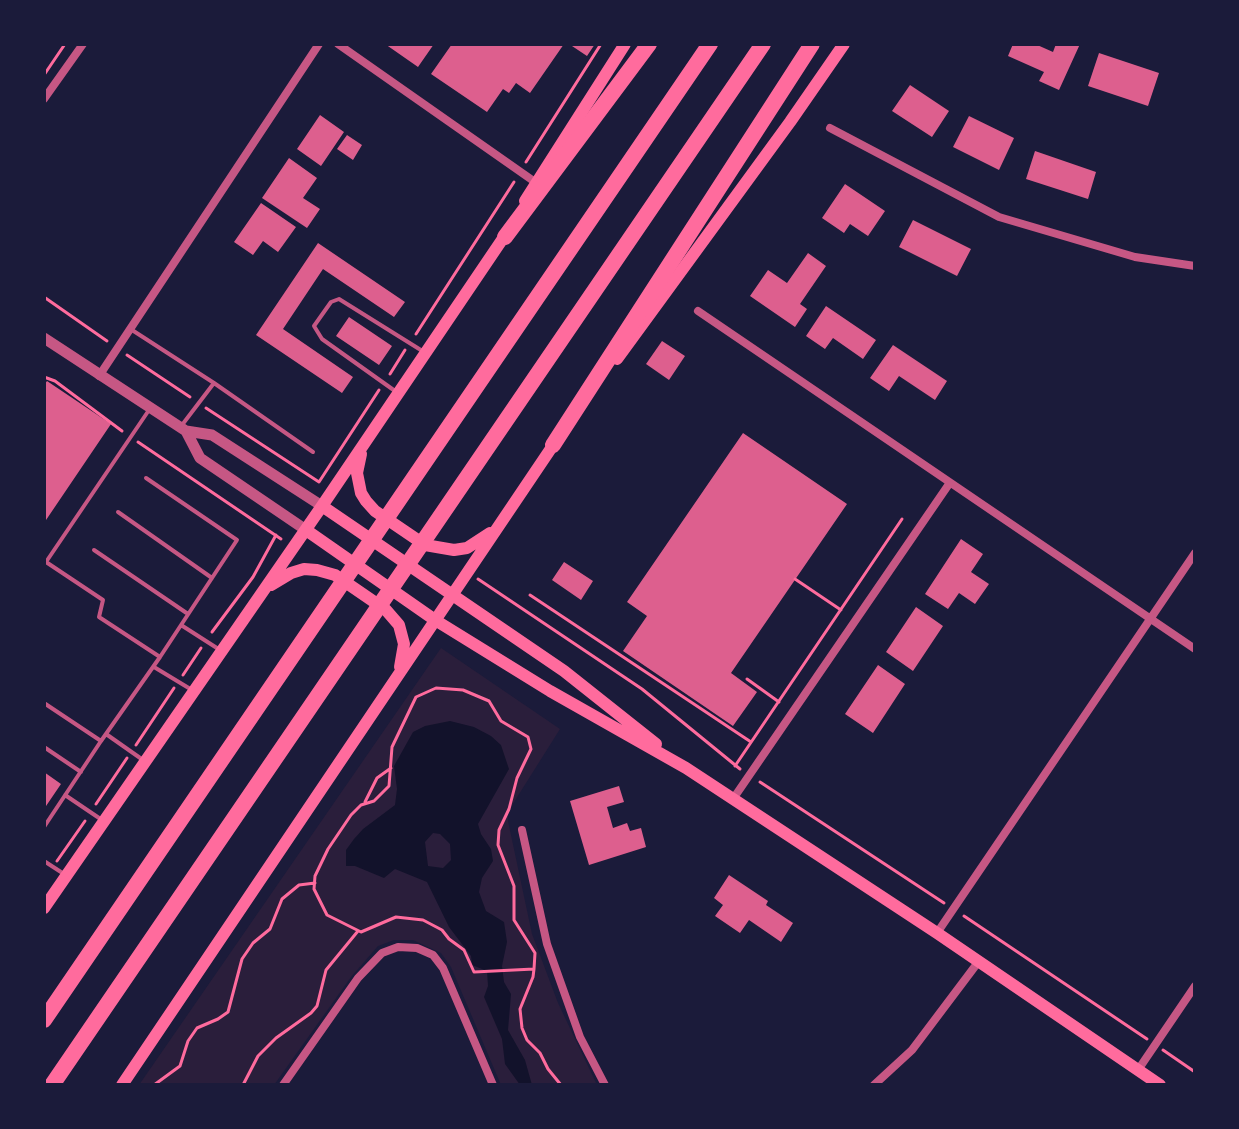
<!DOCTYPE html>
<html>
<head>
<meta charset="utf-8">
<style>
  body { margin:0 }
  #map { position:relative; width:1239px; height:1129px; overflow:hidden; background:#1b1b3a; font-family:"IBM Plex Sans",sans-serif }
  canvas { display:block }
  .frame { position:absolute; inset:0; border:46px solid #1b1b3a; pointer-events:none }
</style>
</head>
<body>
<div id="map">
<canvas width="1239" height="1129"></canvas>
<div class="frame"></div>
</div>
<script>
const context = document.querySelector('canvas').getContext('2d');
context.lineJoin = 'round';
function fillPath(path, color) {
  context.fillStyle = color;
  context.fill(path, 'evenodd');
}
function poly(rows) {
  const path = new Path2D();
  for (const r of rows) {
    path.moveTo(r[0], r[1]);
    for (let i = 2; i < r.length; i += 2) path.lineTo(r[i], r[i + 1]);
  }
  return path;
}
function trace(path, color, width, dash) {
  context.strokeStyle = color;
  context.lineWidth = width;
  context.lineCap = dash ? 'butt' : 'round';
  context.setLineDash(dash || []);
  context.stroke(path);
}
fillPath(poly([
  [441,648,560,729,521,791,508,812,508,821,532,934,558,1003,597,1085,501,1085,451,967,441,953,413,940,394,940,378,946,351,977,274,1085,139,1085]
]), '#2a1e3b');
fillPath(poly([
  [450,721,474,727,491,736,501,745,509,769,478,824,481,834,491,849,493,861,482,878,479,892,486,911,504,922,507,942,502,966,504,982,511,994,508,1030,525,1060,532,1085,520,1085,505,1064,502,1039,484,997,488,986,487,971,472,965,471,956,449,927,427,882,395,869,384,878,355,866,346,866,346,850,354,839,363,829,395,805,397,789,394,766,413,732,425,726],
  [433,833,440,834,450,844,451,860,443,868,428,866,425,842]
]), '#12122b');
fillPath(poly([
  [385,44,434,44,418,67],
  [452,44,564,44,530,93,516,83,509,93,503,89,487,112,431,74],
  [569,44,595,44,587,56],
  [1013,44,1035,44,1053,52,1056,44,1080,44,1059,90,1039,81,1044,72,1008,56],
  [1099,53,1159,73,1148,106,1088,86],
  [910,85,949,111,932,137,892,111],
  [320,115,344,132,321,166,297,149],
  [969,116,1014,138,999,170,953,147],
  [347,135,362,145,353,160,337,149],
  [1035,151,1096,172,1088,199,1026,179],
  [289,158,317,178,303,198,320,209,307,228,262,198],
  [845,184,885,211,868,236,850,224,844,233,822,218],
  [261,203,296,227,278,252,263,241,253,255,234,242],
  [913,220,971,249,957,276,899,247],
  [318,243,405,302,394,317,323,269,283,329,353,377,342,393,256,335],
  [808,253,826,266,800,304,807,309,795,327,750,296,768,270,787,283],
  [826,306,876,340,863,359,833,338,825,349,806,336],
  [349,317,392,346,379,365,336,336],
  [662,341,685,356,669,380,646,364],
  [893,345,947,381,935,400,899,376,889,391,870,378],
  [47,381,111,424,44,523,44,385],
  [743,433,847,504,731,673,757,692,733,726,623,651,647,616,627,602],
  [961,539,983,554,971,572,989,584,975,604,959,593,948,609,925,594],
  [564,562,593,581,581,600,552,580],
  [916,607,943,626,913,671,886,652],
  [878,665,905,684,873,733,845,714],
  [44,772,61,784,44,809],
  [619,786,624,802,607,807,613,828,627,823,630,831,641,828,646,847,589,865,570,801],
  [729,875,768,901,766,905,793,923,781,942,749,920,740,933,715,916,723,905,714,898]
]), '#dd5f8e');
trace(poly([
  [44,75,65,44],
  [526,162,601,44],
  [44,297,107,341],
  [416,334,514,182],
  [127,355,190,397],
  [390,374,405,350],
  [44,377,55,381,122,431],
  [206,408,319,482,379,390],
  [138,442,281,539],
  [478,579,642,689,740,769],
  [795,579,841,610],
  [530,595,751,742],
  [212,632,253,577,276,535],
  [183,675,201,648],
  [747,679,779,702],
  [136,745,174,688],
  [735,766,902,519],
  [760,782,944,903],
  [365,802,377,778,391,768],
  [96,804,127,758],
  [57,861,85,821],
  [964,916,1147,1039],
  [534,969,474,972,464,950,449,939,442,930,423,920,396,917,361,932,327,915,314,889,315,876,328,849,351,815,361,805,374,801,389,786,392,747,416,697,436,688,463,690,489,701,501,721,528,737,531,749,517,778,509,809,499,830,498,845,514,886,514,920,535,953,534,969,533,977,520,1009,522,1028,527,1040,540,1053,548,1069,561,1085],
  [1163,1050,1195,1072],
  [154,1085,180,1066,188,1041,197,1028,218,1019,228,1012,242,959,253,943,270,929,282,899,299,885,315,883],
  [243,1085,258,1056,276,1038,311,1013,317,1006,326,970,358,931]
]), '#ff6b9d', 3);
trace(poly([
  [132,330,214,383],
  [395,391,322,339,314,326,331,302,339,299,424,352],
  [182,425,214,383,313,452],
  [118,512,212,578],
  [94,550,188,614],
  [46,562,103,600,99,617,160,657,237,540,146,478],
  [46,562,149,410],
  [181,625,220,650],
  [154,667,192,690],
  [44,703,101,741,160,657],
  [106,734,143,760],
  [44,747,81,772],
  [65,795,102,820],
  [44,827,101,741],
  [44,861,64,874]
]), '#c65784', 4);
trace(poly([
  [338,44,535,182],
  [44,99,83,44],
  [830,128,999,217,1135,257,1195,266],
  [698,311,1195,649],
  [99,376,319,44],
  [733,799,949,484],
  [522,830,547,944,580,1037,605,1085],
  [937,933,1195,553],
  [1138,1070,1195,986],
  [283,1085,358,978,382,953,398,947,417,948,433,955,443,968,493,1085],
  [874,1085,912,1050,979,961]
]), '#c65784', 8);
trace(poly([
  [44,338,186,431,212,435,322,506],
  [186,431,200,458,306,530]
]), '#c65784', 11);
trace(poly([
  [525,201,625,44],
  [617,359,790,122,844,44],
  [361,454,357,473,361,493,366,501,375,511,425,545,454,550,467,548,490,533],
  [322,506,564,671,656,744],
  [306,530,435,620,550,691,686,768,937,933,1160,1085],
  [271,585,291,573,304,569,317,570,335,575,386,610,399,625,404,644,400,667],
  [44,908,322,506,508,231],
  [122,1085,556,441]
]), '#ff6b9d', 12);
trace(poly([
  [505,237,649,44],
  [553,445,812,44],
  [44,1020,710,44],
  [52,1085,763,44]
]), '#ff6b9d', 16);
</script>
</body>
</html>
